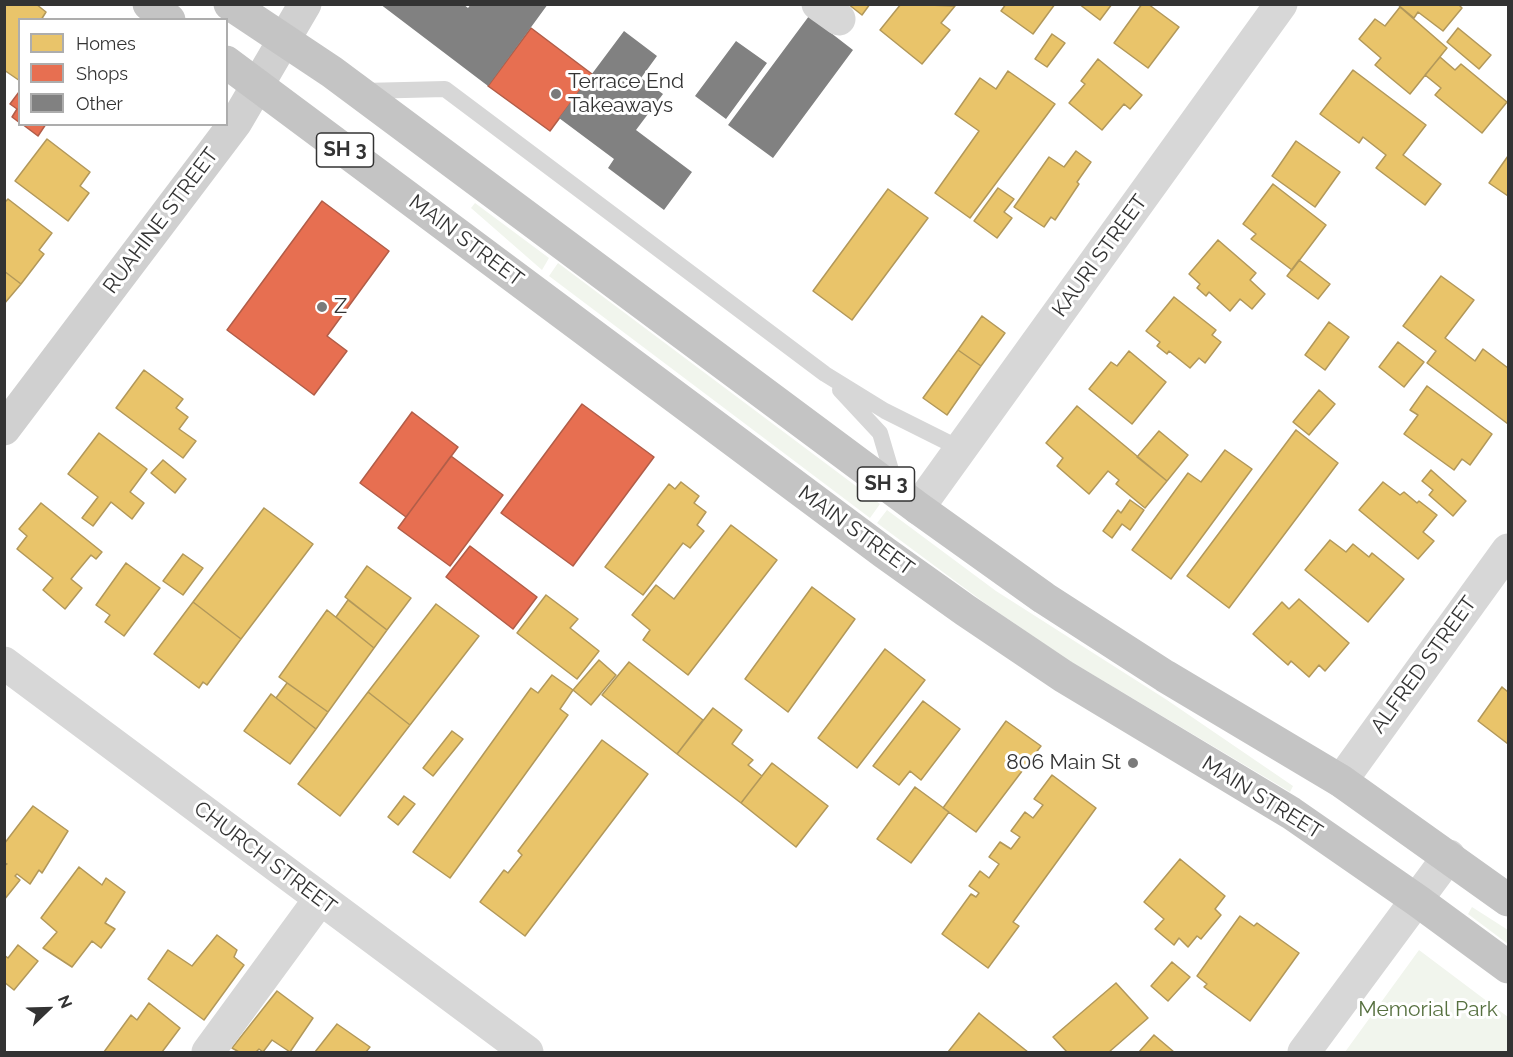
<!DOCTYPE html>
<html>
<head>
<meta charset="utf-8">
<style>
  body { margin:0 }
  #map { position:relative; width:1513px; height:1057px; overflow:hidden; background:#fff; font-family:Raleway,sans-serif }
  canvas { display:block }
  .frame { position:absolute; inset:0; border:6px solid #333; pointer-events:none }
  .legend { position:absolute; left:18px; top:18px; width:210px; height:108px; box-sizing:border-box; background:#fff; border:2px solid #adadad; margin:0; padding:8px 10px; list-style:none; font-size:18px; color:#333 }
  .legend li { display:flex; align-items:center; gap:12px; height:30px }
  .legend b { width:30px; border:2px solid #adadad }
  .north { position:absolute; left:18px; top:979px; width:60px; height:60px; -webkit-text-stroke:4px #fff; paint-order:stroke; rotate:67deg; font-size:16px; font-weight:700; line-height:24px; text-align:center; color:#333 }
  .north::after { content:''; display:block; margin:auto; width:21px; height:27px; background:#333; clip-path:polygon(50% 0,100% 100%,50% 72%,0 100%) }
</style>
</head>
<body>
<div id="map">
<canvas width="1513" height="1057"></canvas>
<div class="frame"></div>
<ul class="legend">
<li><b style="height:16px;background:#e9c46a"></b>Homes</li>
<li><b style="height:16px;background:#e76f51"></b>Shops</li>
<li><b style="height:16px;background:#818181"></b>Other</li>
</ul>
<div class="north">N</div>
</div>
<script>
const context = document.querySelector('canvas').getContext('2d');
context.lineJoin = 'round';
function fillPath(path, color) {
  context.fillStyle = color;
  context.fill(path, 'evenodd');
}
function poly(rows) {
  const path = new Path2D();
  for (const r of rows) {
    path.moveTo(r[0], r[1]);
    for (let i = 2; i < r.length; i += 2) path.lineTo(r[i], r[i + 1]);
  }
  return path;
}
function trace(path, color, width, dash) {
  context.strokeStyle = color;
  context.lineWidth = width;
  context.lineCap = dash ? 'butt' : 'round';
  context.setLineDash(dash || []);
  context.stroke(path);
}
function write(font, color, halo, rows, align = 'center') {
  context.font = font + ' Raleway,sans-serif';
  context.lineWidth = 6;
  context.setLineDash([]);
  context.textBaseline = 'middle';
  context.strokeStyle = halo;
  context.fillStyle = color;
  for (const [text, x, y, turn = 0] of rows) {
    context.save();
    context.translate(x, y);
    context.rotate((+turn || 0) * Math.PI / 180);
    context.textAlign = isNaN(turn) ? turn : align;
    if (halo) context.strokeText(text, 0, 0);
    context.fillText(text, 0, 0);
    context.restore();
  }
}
fillPath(poly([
  [475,203,549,258,542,270,471,208],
  [558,263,880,504,870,518,549,276],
  [887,510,996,591,1167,700,1293,786,1290,792,1068,660,986,604,877,523],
  [1472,907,1508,930,1508,944,1468,914],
  [1419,950,1508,1017,1508,1052,1345,1052]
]), '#f1f5ed');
const homes = poly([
  [4,4,36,4,46,12,41,20,20,20,20,81,4,70,4,4],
  [848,4,870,4,862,15,848,4],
  [901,4,955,6,941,23,950,30,922,64,880,30,901,4],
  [1006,4,1055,4,1033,34,1001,11,1006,4],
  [1079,4,1112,4,1100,20,1079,4],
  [1142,4,1148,4,1179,27,1148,68,1114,43,1142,4],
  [1397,4,1461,4,1460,6,1462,8,1443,31,1418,12,1414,18,1397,4],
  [1400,7,1447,48,1410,94,1375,65,1381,58,1359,39,1375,19,1385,26,1400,7],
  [1458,28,1491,55,1479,69,1447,42,1458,28],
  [1052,34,1065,43,1047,67,1035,59,1052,34],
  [1440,57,1455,70,1461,64,1507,102,1482,133,1435,95,1441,88,1425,75,1440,57],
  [1098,59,1142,95,1130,109,1124,104,1102,130,1069,103,1085,84,1081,81,1098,59],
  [1353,70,1426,125,1403,155,1441,184,1425,205,1376,168,1386,155,1363,137,1359,143,1320,114,1353,70],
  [1008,71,1055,104,970,218,935,193,979,131,955,114,980,78,996,89,1008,71],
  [47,139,90,172,80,186,89,193,68,221,15,181,47,139],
  [1296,141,1340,172,1315,207,1272,176,1296,141],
  [1076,151,1091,162,1077,182,1079,184,1055,220,1051,217,1044,227,1014,207,1049,157,1064,167,1076,151],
  [1508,156,1508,196,1489,183,1508,156],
  [1273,184,1326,225,1292,270,1251,239,1256,234,1243,224,1273,184],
  [998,188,1014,199,1004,212,1012,218,997,238,974,221,998,188],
  [888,189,928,218,852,320,813,291,888,189],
  [8,199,52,233,39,250,44,254,21,284,4,271,4,203,8,199],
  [1218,240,1256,273,1250,280,1265,294,1252,309,1240,299,1230,311,1209,292,1206,296,1197,288,1200,284,1189,274,1218,240],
  [1299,260,1330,284,1318,299,1287,276,1299,260],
  [4,271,21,284,4,304,4,271],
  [1441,276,1474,300,1445,338,1475,361,1483,349,1508,368,1508,424,1427,363,1436,351,1403,326,1441,276],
  [1174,297,1216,330,1212,335,1221,342,1205,363,1199,358,1190,368,1169,351,1167,354,1157,346,1160,342,1146,331,1174,297],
  [982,316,1005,333,981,366,958,350,982,316],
  [1329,322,1349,337,1325,370,1305,355,1329,322],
  [1398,342,1424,362,1404,387,1379,367,1398,342],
  [958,350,981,366,947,415,923,398,958,350],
  [1129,351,1166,382,1132,424,1089,389,1111,362,1117,366,1129,351],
  [144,370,183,399,176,408,188,417,179,429,196,441,183,458,116,408,144,370],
  [1427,386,1492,434,1470,465,1462,459,1454,470,1404,434,1418,415,1410,410,1427,386],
  [1319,390,1335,404,1309,435,1293,422,1319,390],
  [1077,406,1167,481,1145,508,1116,484,1119,480,1108,471,1089,494,1057,466,1063,458,1046,443,1077,406],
  [1296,430,1338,463,1229,608,1187,576,1296,430],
  [1159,431,1188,455,1167,481,1137,457,1159,431],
  [99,433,147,469,130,492,144,503,132,519,111,502,93,526,82,518,98,497,68,474,99,433],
  [1225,450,1252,469,1171,579,1132,550,1188,473,1201,482,1225,450],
  [163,460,186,479,175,493,151,473,163,460],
  [1431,470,1466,501,1453,516,1429,495,1433,490,1422,481,1431,470],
  [681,482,699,496,694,503,706,512,697,525,704,531,690,548,683,543,643,595,605,567,669,484,675,489,681,482],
  [1383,482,1400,495,1404,492,1417,503,1419,501,1437,515,1423,532,1434,541,1418,559,1359,510,1383,482],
  [1130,500,1144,510,1130,530,1122,524,1112,538,1103,531,1118,510,1121,513,1130,500],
  [41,503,102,552,96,559,91,555,71,579,82,588,65,609,43,590,53,578,17,549,27,536,19,529,41,503],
  [264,508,313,544,241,639,193,602,264,508],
  [731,525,777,560,688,675,643,640,650,630,632,615,656,585,674,599,731,525],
  [1330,540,1346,552,1353,544,1369,557,1372,553,1404,579,1368,622,1305,570,1330,540],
  [183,554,203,568,183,595,163,581,183,554],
  [126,563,160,588,124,636,105,622,110,615,96,605,126,563],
  [367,566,411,598,387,630,345,597,367,566],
  [812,587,855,619,788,712,745,679,812,587],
  [546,595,578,619,570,628,599,651,577,679,517,633,546,595],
  [1299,599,1349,643,1325,671,1319,665,1309,677,1291,661,1288,665,1253,634,1282,602,1289,609,1299,599],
  [348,600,387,630,374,648,336,617,348,600],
  [193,602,241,639,207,685,203,682,199,688,154,654,193,602],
  [436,604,479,636,410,725,368,692,436,604],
  [327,610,374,648,328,712,279,677,327,610],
  [885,649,925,680,857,768,818,738,885,649],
  [599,660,616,675,591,705,573,690,599,660],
  [629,662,703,720,677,754,602,695,629,662],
  [552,675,573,690,560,709,568,715,450,878,413,852,531,688,538,693,552,675],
  [287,683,328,712,316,729,276,698,287,683],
  [1502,687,1508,692,1508,744,1478,721,1502,687],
  [368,692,410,725,340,816,298,784,368,692],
  [271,694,316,729,290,764,244,731,271,694],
  [923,701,960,729,921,780,910,771,899,785,873,766,923,701],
  [713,708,742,730,732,744,753,760,748,765,762,776,741,803,677,754,713,708],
  [1006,721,1041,746,976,832,943,808,1006,721],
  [452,731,463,739,433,776,423,768,452,731],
  [602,740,648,774,525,936,480,902,504,870,508,873,522,855,518,851,602,740],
  [772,763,828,806,796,847,741,803,772,763],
  [1052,775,1096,808,1013,922,1019,926,988,968,942,934,971,894,976,897,979,893,969,886,980,871,989,878,999,864,989,857,1000,842,1011,849,1020,837,1011,831,1025,812,1033,818,1043,805,1034,799,1052,775],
  [915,787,949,812,911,863,877,839,915,787],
  [404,796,415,804,398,825,388,817,404,796],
  [33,806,68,831,42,873,39,870,30,884,17,874,15,876,20,880,4,900,4,866,7,864,4,863,4,844,33,806],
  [1180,859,1225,896,1215,909,1221,915,1201,939,1197,936,1188,947,1179,938,1174,945,1155,929,1164,919,1144,902,1180,859],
  [79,867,102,885,106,878,125,892,105,923,115,929,101,948,92,941,72,967,43,948,57,932,41,918,79,867],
  [1240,916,1254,926,1257,923,1299,953,1250,1021,1204,987,1207,984,1197,976,1240,916],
  [217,935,237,950,234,957,244,965,204,1020,148,979,168,950,192,966,217,935],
  [18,945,38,961,14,990,4,982,4,955,8,958,18,945],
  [1172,962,1190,977,1168,1001,1151,986,1172,962],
  [1116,983,1148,1018,1109,1052,1067,1052,1053,1037,1116,983],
  [277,991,313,1018,290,1052,272,1040,263,1052,259,1049,256,1052,239,1052,232,1048,277,991],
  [149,1003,180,1028,162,1052,104,1052,131,1015,137,1020,149,1003],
  [979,1013,980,1014,1028,1052,948,1052,979,1013],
  [337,1024,370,1047,366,1052,315,1052,337,1024],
  [1154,1035,1174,1052,1139,1052,1154,1035]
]);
fillPath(homes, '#e9c46a');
trace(homes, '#b2985a', 1.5);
const shops = poly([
  [531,28,592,74,550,131,488,86,531,28],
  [19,92,20,92,20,123,12,117,17,109,10,104,19,92],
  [22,124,46,124,38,136,22,124],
  [322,201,389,251,327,336,347,351,314,395,227,330,322,201],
  [582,404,654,457,573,566,501,513,582,404],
  [412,412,458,447,406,517,360,483,412,412],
  [451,456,503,495,450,566,398,528,451,456],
  [470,546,537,597,513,629,446,577,470,546]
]);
fillPath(shops, '#e76f51');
trace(shops, '#b15d48', 1.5);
fillPath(poly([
  [380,4,463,4,468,8,471,4,548,4,488,86],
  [809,16,853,50,773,158,728,125],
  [624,31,657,56,641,78,663,94,636,130,692,172,664,210,608,168,614,159,559,118],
  [736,41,767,63,726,119,695,96]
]), '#818181');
trace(poly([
  [364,91,445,89,825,374,885,411,961,449],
  [840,390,880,433,896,487]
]), '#d7d7d7', 16);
trace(poly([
  [818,4,839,19],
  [918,508,1281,4],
  [4,663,527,1052],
  [1341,781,1508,550],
  [208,1052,320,899],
  [1304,1052,1449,856]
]), '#d7d7d7', 33);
trace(poly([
  [4,429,236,122,305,4]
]), '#d0d0d0', 33);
trace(poly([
  [149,4,169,20],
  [230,4,332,72,918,508,1044,598,1165,676,1341,781,1508,900],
  [226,62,885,553,965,610,1063,676,1291,813,1418,901,1508,967]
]), '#c4c4c4', 33);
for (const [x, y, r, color] of [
  [556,94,6,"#7a7a7a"],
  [322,307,6,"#7a7a7a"],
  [1133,763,6,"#7a7a7a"]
]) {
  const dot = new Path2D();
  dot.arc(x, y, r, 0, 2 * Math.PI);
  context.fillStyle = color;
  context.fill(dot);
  trace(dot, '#fff', 2);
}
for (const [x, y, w] of [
  [345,150,57],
  [886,484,57]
]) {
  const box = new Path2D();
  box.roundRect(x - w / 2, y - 17, w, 34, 4.5);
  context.fillStyle = '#fff';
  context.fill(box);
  trace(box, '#333', 1.5);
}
write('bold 20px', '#333', null, [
  ["SH 3",345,150],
  ["SH 3",886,484]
]);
write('21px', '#333', '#fff', [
  ["Terrace End",568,82],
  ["Takeaways",568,106],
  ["Z",334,307],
  ["806 Main St",1121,763,"right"]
], 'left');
write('21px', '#333', '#fff', [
  ["RUAHINE STREET",161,221,-53],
  ["MAIN STREET",466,241,37],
  ["KAURI STREET",1100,256,-54],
  ["MAIN STREET",856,531,36],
  ["ALFRED STREET",1424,665,-54],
  ["MAIN STREET",1262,798,32],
  ["CHURCH STREET",265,858,37]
]);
write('21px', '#56703f', '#fff', [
  ["Memorial Park",1428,1010]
]);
</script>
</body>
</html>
